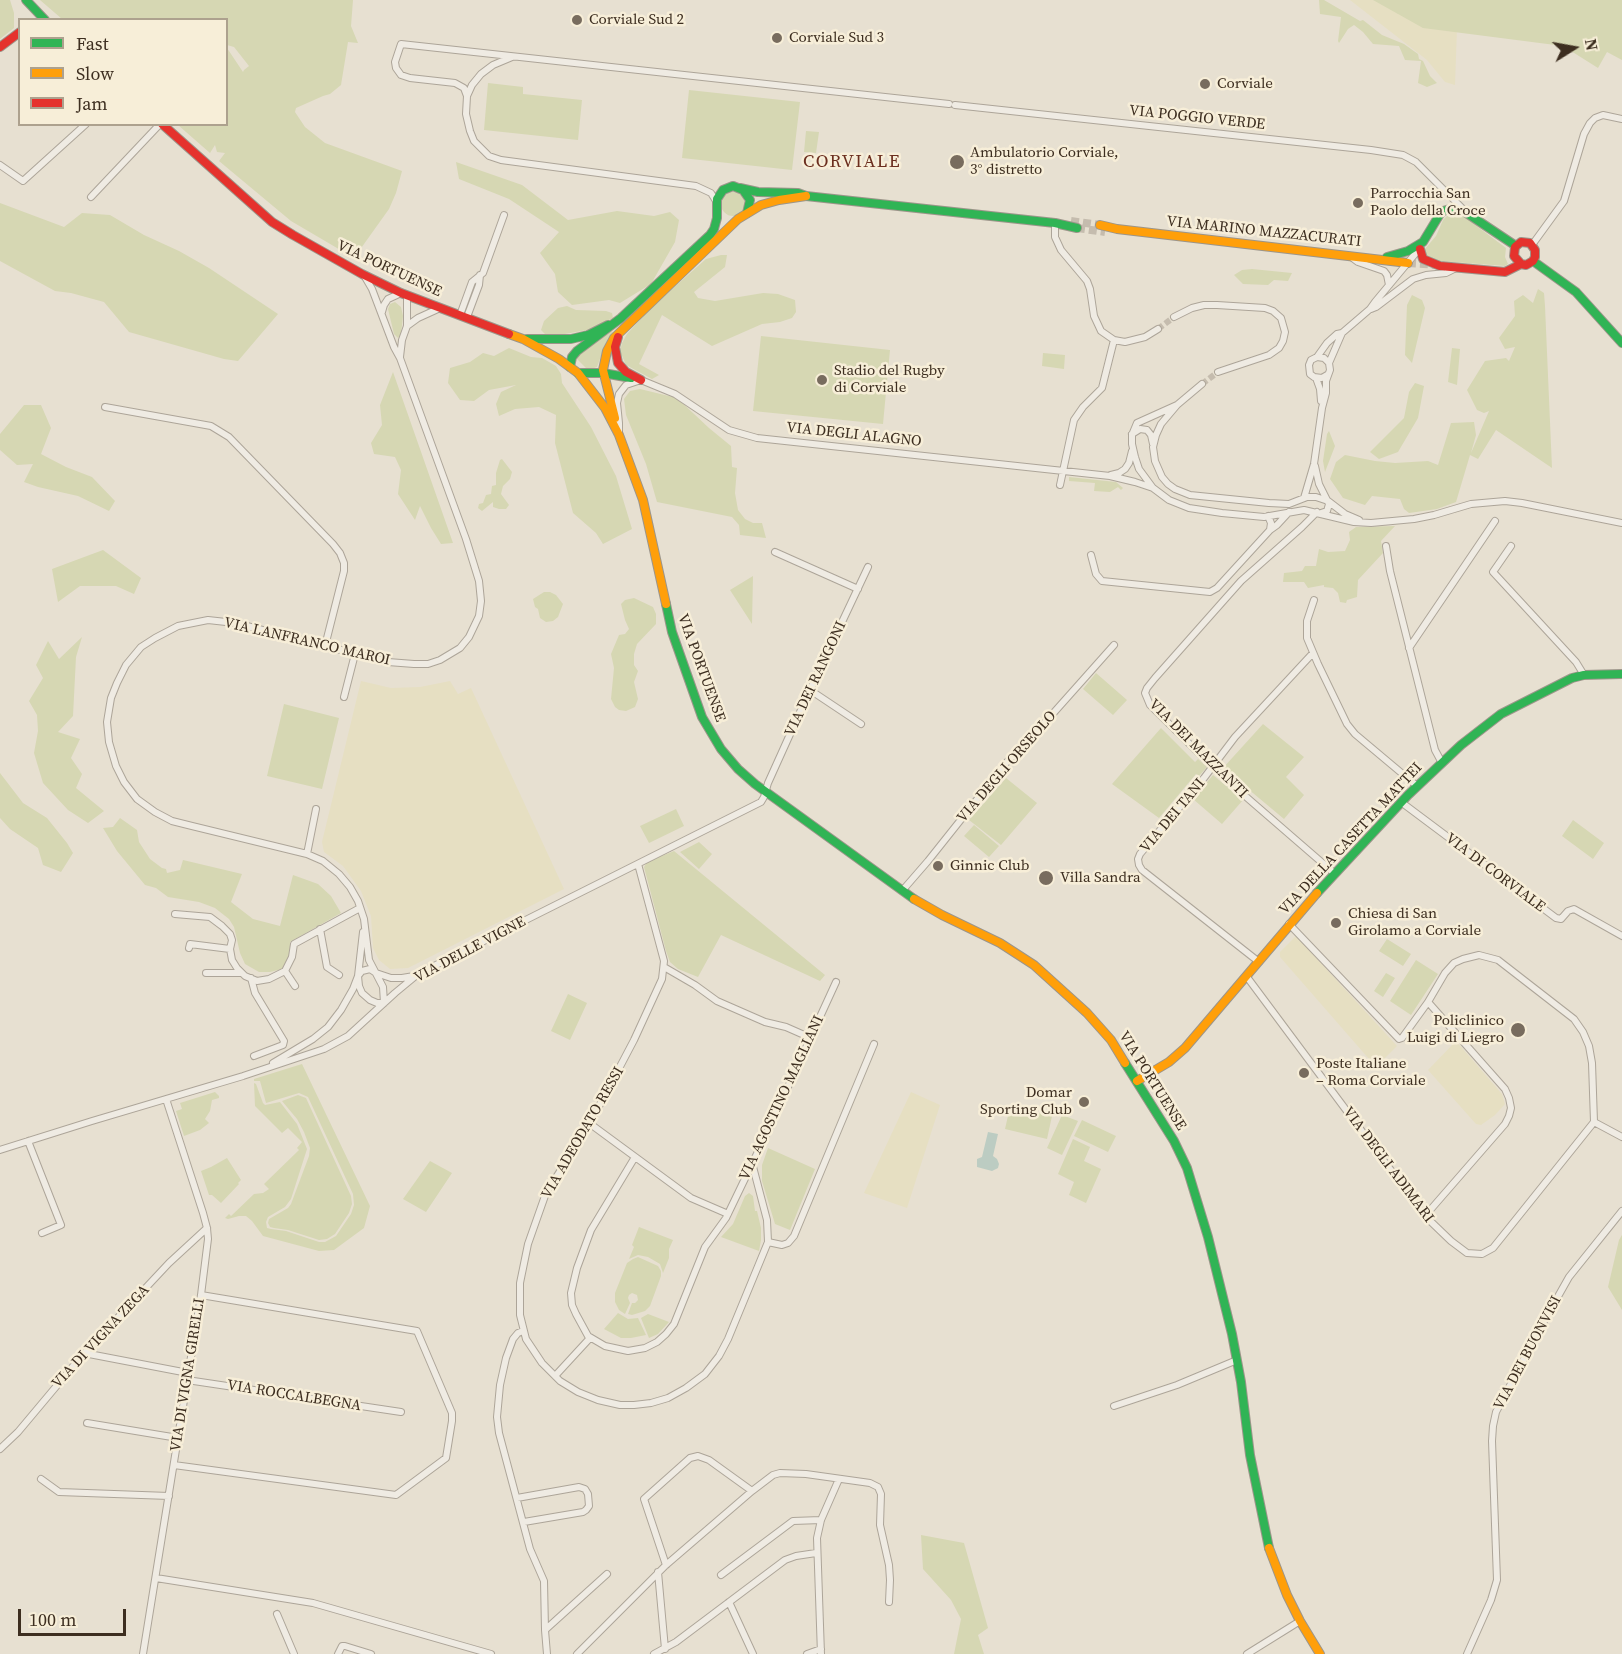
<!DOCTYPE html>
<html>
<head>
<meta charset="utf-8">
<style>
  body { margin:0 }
  #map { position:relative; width:1622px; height:1654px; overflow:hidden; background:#e7e0d1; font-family:"Source Serif 4",serif }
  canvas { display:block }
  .legend { position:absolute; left:18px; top:18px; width:210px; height:108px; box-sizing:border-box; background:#f7eed8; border:2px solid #ada18e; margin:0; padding:8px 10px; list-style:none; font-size:18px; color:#3d2e20 }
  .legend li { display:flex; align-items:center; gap:12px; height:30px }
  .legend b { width:30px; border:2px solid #ada18e }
  .north { position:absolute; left:1544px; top:18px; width:60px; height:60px; -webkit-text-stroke:4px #f7eed8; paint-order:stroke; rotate:79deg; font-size:16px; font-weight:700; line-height:24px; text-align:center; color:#3d2e20 }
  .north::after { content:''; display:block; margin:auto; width:21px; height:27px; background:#3d2e20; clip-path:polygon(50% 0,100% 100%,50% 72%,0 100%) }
  .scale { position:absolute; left:18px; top:1609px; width:108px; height:27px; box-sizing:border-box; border:3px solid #3d2e20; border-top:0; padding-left:8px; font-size:18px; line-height:21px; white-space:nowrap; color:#3d2e20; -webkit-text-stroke:4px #f7eed8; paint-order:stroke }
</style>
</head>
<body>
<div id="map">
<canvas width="1622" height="1654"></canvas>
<ul class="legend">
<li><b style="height:8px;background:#30b455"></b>Fast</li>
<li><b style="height:8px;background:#ff9f0a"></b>Slow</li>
<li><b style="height:8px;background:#e5322d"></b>Jam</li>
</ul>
<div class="north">N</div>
<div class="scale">100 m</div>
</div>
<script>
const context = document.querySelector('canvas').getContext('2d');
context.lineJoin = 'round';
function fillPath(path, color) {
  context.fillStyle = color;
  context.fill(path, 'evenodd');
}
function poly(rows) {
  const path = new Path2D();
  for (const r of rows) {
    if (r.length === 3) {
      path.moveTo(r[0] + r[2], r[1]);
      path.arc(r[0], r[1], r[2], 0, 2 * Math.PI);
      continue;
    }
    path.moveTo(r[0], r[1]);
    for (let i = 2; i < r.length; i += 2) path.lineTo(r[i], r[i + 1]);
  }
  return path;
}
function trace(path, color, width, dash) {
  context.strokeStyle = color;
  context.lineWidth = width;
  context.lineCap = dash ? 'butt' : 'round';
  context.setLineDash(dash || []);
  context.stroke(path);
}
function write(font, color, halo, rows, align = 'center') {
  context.font = font + ' "Source Serif 4",serif';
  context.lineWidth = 5;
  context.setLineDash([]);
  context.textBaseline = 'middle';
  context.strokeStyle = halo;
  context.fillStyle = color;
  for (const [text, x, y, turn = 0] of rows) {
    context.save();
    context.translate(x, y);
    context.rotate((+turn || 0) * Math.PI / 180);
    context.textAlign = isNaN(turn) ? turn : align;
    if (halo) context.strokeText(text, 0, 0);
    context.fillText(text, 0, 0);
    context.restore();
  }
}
fillPath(poly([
  [1350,0,1458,0,1455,85,1445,82,1427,60],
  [361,681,391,688,420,687,450,681,458,694,471,688,564,889,408,968,390,969,379,960,373,948,371,916,361,891,343,866,324,852,322,842],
  [1296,936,1397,1046,1376,1067,1280,957,1280,952],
  [1456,1041,1502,1094,1505,1104,1495,1115,1481,1125,1476,1124,1428,1070],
  [911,1092,940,1105,907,1208,864,1193]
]), '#e6dfc2');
fillPath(poly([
  [0,0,10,0,14,13,14,28,0,39],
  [40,0,353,0,351,26,358,43,348,42,341,85,330,94,323,96,296,108,295,112,305,127,325,143,402,171,396,193,389,209,354,258,291,221,219,161,225,153,217,152,215,145,210,153,178,125,226,124,227,48,243,72,244,70,249,66,234,47,227,45,226,20,62,19],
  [1319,0,1324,0,1360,21,1363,20,1382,35,1404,44,1418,54,1419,59,1423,61,1430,76,1437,83,1427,87,1418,83,1421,61,1405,60,1399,46,1373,44,1363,32,1354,25,1348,29,1339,43,1338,41,1341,17,1320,14],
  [1373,0,1622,0,1622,60,1607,52,1598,68,1563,46,1423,28],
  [488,83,523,87,523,94,582,100,578,140,484,130],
  [689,90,800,102,792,170,682,158],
  [806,131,819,132,816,153,804,152],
  [456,162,522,185,568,220,617,211,654,216,670,212,679,220,675,242,651,284,620,303,609,300,572,305,558,292,555,274,540,253,559,232,509,199,459,179],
  [733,204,12],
  [0,203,64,227,82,213,110,215,144,235,179,251,209,268,278,314,238,361,224,359,129,332,104,302,71,293,55,291,0,261],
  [1452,214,1462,215,1506,248,1505,257,1508,264,1505,266,1428,260,1424,250,1436,236,1443,220,1447,216],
  [721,255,727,255,725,267,694,292,698,298,715,301,763,293,778,294,795,300,796,312,792,318,780,322,762,324,712,346,662,315,639,364,659,375,652,379,626,365,620,351,622,343,627,334,653,306,706,259],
  [1252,269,1292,273,1288,281,1274,280,1268,285,1243,284,1234,275,1242,270],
  [1538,289,1544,293,1545,306,1552,468,1496,430,1478,459,1470,455,1456,502,1437,509,1409,513,1404,509,1400,499,1372,496,1365,505,1343,498,1330,479,1336,462,1345,455,1375,461,1395,463,1428,461,1438,465,1451,423,1474,422,1476,435,1471,453,1489,411,1484,413,1477,410,1467,390,1485,361,1506,358,1509,361,1515,347,1505,349,1499,338,1515,316,1514,301,1523,295,1533,303],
  [1412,295,1422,300,1425,308,1412,363,1405,355,1407,305],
  [395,302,401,307,403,316,401,334,398,338,394,334,388,309,390,304],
  [567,306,576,310,606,311,612,313,613,318,587,330,548,337,541,330,544,321,558,308],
  [612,331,613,333,605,345,597,367,588,370,576,358,577,355],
  [761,336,890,350,883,424,753,411],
  [509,348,531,357,542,358,556,366,561,374,562,383,591,427,616,476,632,529,603,544,596,533,573,513,555,443,556,415,539,407,515,409,499,416,496,404,501,392,516,385,489,390,474,401,460,400,448,383,450,368,470,362,483,353,494,356],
  [1452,348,1460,349,1457,385,1448,382],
  [1043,353,1065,355,1064,369,1042,366],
  [393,372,453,543,441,544,431,528,420,506,415,520,398,494,401,470,395,457,374,454,371,443,382,425,380,405],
  [1415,383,1424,386,1418,418,1398,452,1379,459,1370,452,1404,418,1409,392],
  [640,389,677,398,709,428,731,446,732,467,737,468,735,493,738,510,745,519,753,523,762,523,766,538,740,535,739,525,732,517,657,502,646,464,626,415,624,399,630,391],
  [24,405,41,405,51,428,41,454,66,467,92,477,115,501,109,511,78,496,38,487,24,482,33,464,17,465,0,450,0,434],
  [1329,431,1335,446,1325,472,1323,461,1327,434],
  [502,459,512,472,510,479,503,486,501,494,509,505,506,509,499,509,493,507,493,502,482,511,478,508,479,504,483,503,486,495,491,494,492,486,496,485,496,473,500,460],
  [1069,477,1116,482,1123,488,1121,490,1118,487,1110,492,1094,491,1095,483,1069,481],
  [1395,526,1381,541,1383,553,1358,580,1357,597,1347,600,1346,603,1340,602,1338,593,1333,588,1324,587,1324,585,1308,588,1304,582,1283,582,1284,573,1302,571,1305,566,1316,566,1319,549,1328,552,1345,551,1350,540,1349,532,1356,527],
  [103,550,141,578,134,594,116,586,80,586,58,602,52,569],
  [753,576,752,624,730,590],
  [544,592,550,592,556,595,563,604,558,617,553,621,546,622,540,618,538,609,535,607,533,599],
  [634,598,653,607,656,614,656,624,637,644,634,654,634,665,638,671,634,682,638,699,635,707,626,711,619,710,615,707,611,699,614,668,611,654,619,635,625,634,629,629,625,620,621,604,625,600],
  [82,637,76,657,73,716,58,732,80,739,71,758,82,774,76,788,104,811,88,823,68,810,43,783,34,753,38,731,37,715,29,701,43,678,36,665,48,641,59,659],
  [1096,673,1127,700,1113,715,1083,689],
  [284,704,339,718,322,789,267,776],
  [1263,724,1304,757,1286,777,1304,795,1284,819,1223,768],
  [1161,728,1195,762,1198,759,1207,767,1199,776,1196,774,1159,818,1112,784],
  [0,773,23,803,47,818,67,843,73,853,61,872,43,865,38,848,10,829,0,818],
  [1213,775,1243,800,1222,824,1193,799],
  [1006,778,1037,803,1001,845,969,820],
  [676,809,684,826,649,843,640,826],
  [120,818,137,830,139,842,150,859,162,868,166,869,167,873,180,870,183,860,242,874,231,902,253,919,280,926,293,875,318,884,331,896,341,913,290,942,291,953,282,969,270,972,259,972,245,964,240,953,234,927,229,919,215,908,199,902,168,897,156,888,145,885,117,851,103,828,113,827],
  [1573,820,1604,843,1593,859,1562,836],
  [974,825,999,846,989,857,964,836],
  [699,842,712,854,699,869,680,852],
  [674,851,825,975,820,981,721,935,698,977,678,969,670,962,666,951,644,867,647,862],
  [1387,939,1411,954,1403,966,1379,951],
  [1416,960,1438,974,1411,1015,1390,1001],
  [1386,973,1395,978,1383,997,1374,991],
  [568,994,587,1003,570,1040,551,1031],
  [302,1064,370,1206,364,1228,334,1250,319,1251,263,1236,252,1221,246,1216,239,1216,228,1219,225,1218,229,1214,231,1216,254,1194,263,1193,269,1189,264,1184,299,1150,297,1148,302,1142,288,1128,282,1133,255,1106,254,1083,256,1084,263,1103,265,1105,280,1102,297,1124,307,1149,291,1199,285,1207,268,1217,266,1222,267,1228,271,1229,286,1231,319,1242,325,1242,336,1236,351,1214,354,1205,353,1194,308,1097,299,1093,266,1103,260,1081,254,1081,254,1079],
  [215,1092,219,1096,219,1098,212,1100,210,1111,205,1119,209,1123,200,1130,184,1136,176,1111,182,1109,180,1103],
  [298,1095,306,1098,351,1196,352,1204,349,1213,335,1234,327,1239,319,1240,288,1230,274,1228,270,1227,268,1223,269,1219,288,1208,291,1204,309,1156,310,1148,304,1132,297,1119,282,1101],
  [1010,1107,1052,1116,1047,1139,1005,1129],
  [1062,1115,1078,1121,1062,1155,1047,1148],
  [1082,1120,1116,1136,1108,1152,1074,1136],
  [1073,1139,1090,1147,1084,1161,1101,1169,1086,1203,1069,1195,1074,1182,1058,1174],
  [768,1148,815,1169,790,1230,775,1224,762,1181,762,1165],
  [227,1158,241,1180,238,1183,239,1184,221,1203,212,1195,209,1195,201,1171,211,1167],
  [430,1161,452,1173,426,1212,403,1199],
  [749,1193,753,1196,755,1211,757,1211,761,1228,761,1240,759,1251,721,1237,733,1224,745,1196],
  [639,1227,673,1240,669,1249,669,1258,663,1273,660,1264,648,1257,638,1255,629,1259,634,1247,632,1245],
  [1622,1235,1622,1310,1608,1287,1619,1240],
  [638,1257,658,1266,661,1271,661,1276,650,1306,645,1311,632,1315,628,1314,632,1303,635,1303,638,1300,637,1295,632,1293,629,1295,628,1298,630,1303,625,1314,619,1310,615,1302,615,1293,627,1263,633,1259],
  [618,1313,628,1319,638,1318,646,1335,631,1338,621,1338,604,1329],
  [648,1314,669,1322,658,1334,649,1338,641,1318],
  [921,1535,964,1543,988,1628,978,1635,984,1654,954,1654,961,1619,951,1600,923,1569]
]), '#d6d7b3');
fillPath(poly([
  [988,1132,998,1134,993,1156,997,1159,999,1164,998,1168,992,1171,977,1167,977,1159,982,1157]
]), '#bcccc2');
trace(poly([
  [1158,329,1174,317],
  [1202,384,1218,372]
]), '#c5bcae', 6, [6, 3]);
trace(poly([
  [1071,221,1100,225],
  [1077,228,1105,232],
  [1408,263,1437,265]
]), '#c5bcae', 8, [8, 4]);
const street = poly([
  [512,57,493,65,481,74,472,85,467,96,466,114,470,131,474,141,489,156,501,160,696,186,711,193,716,201],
  [467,96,464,88,455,83,410,78,401,75,396,68,395,62,401,44,949,104],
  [955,105,1371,150,1403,155,1416,162,1465,211],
  [0,165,23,181,86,124],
  [91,197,160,124],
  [1055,223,1055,237,1061,250,1087,281,1090,289,1094,316,1101,331,1114,340,1125,342,1145,337,1158,329],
  [1532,245,1564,201,1584,134,1590,123,1595,118,1603,115,1622,119],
  [1350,256,1358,262,1384,271,1387,275,1389,285],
  [365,277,372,289,394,347,400,358,466,539,479,581,481,601,479,616,469,637,460,648,440,660,428,664,414,664,388,662,235,623,208,620,178,626,155,638,141,647,126,665,117,683,111,698,107,722,109,742,116,766,124,782,137,799,155,812,172,821,192,826,307,854,323,861,339,874,350,887,358,901,364,919,369,960,383,987,384,1003],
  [1371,309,1376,307,1413,279,1426,275,1446,273,1456,268],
  [382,312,384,305,388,299,401,293],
  [460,315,472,282,483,273,504,215],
  [467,317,479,285,480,275],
  [1174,317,1192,308,1204,305,1217,305,1265,308,1273,311,1281,318,1285,332,1283,341,1279,348,1269,355,1218,372],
  [407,326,418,318,440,308],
  [400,357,402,340,407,326,407,295],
  [1317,357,1327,343,1337,334,1342,333,1370,309,1375,302,1420,248],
  [1327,375,1322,378,1314,377,1310,374,1309,365,1311,360,1317,357,1324,358,1329,363],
  [1316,378,1320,389,1321,401],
  [1202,384,1177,405,1161,424,1156,435,1153,447,1155,461,1162,477,1168,484,1175,489,1190,495,1269,503,1289,504,1307,497,1316,497,1328,501,1345,514,1359,520],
  [1177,405,1137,423,1132,435,1132,444,1135,457,1139,469,1153,488,1169,500,1189,508,1222,513,1264,517,1304,510,1354,522,1371,523,1414,519,1434,515,1471,504,1505,501,1522,503,1622,523],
  [105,407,211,426,229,437,333,544,340,553,344,563,344,571,325,646],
  [1132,434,1140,429,1147,430,1151,435,1153,444],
  [619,435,619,423,617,403,619,394,626,385,641,380,675,394,729,430,757,438,1110,476,1135,482,1153,488],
  [1315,466,1319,484,1329,504,1327,511,1321,513],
  [1111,475,1119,473,1125,469,1129,463,1132,451],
  [1060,485,1074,420,1083,407,1102,388,1114,340],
  [1304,498,1314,464,1322,408,1326,393,1326,381,1330,370,1329,363,1342,333],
  [1317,512,1302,527,1241,581,1155,678,1147,688,1145,693,1150,705,1222,776,1334,873],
  [1268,516,1271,523,1270,530,1277,525,1289,512],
  [1386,546,1390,571,1435,750,1442,763],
  [1511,546,1493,572,1576,662,1584,675],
  [775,552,858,589],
  [1091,555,1096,574,1102,581,1210,592,1217,588,1270,530],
  [1314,600,1307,621,1307,638,1318,664,1347,724,1355,734,1417,786],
  [1409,648,1495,521],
  [810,690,861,724],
  [344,697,355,654],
  [1401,802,1556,918,1561,919,1568,911,1574,909,1622,936],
  [307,854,316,809],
  [638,864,664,961,662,979,634,1040,604,1097,582,1137,546,1193,528,1244,520,1283,520,1315,526,1339,542,1363,560,1381,578,1392,598,1400,620,1405,634,1405,651,1403,668,1398,686,1388,705,1374,719,1356,728,1339,768,1242,767,1220,752,1163],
  [902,891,928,861,1006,763,1049,718,1114,645],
  [175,914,210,917,222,926,230,934,232,940,230,949,232,960,237,968,245,976,257,981,269,979,285,971,292,957,294,944,360,908],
  [1289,924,1399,1039,1402,1038,1428,1002,1445,973,1454,963,1463,959,1479,955,1498,960,1574,1019,1583,1032,1589,1046,1592,1063,1594,1122],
  [320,929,327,967,339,975],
  [189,948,190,944,230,949],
  [1259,962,1142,870,1139,865,1138,859,1140,854,1204,778,1235,737,1313,653],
  [664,967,695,985,717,1001,765,1022,786,1027,811,1038],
  [285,971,295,986],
  [206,973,241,973],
  [1247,977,1425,1216,1451,1241,1467,1253,1482,1254,1493,1248,1594,1122],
  [251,978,255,993,284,1041,283,1045,254,1056],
  [384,1003,377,1003,370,1000,362,993,359,986,358,976,362,971,370,969,376,973,391,978,402,978,414,976],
  [273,1063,313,1039,328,1027,341,1010,353,989,358,976,363,932],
  [1594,1122,1622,1137],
  [589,1123,691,1198,728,1214],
  [28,1141,61,1225,42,1233],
  [0,1150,92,1121,243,1076,324,1049,348,1036,395,993,418,974,761,802,764,797,768,783,810,690,868,567],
  [635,1157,591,1230,577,1268,571,1293,572,1305,576,1314,588,1336,605,1346,628,1351,645,1348,657,1342,666,1334,674,1324,705,1247,726,1218,765,1137,836,982],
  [1425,1216,1505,1124,1509,1116,1511,1108,1509,1098,1505,1089,1428,1002],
  [768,1242,782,1245,788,1243,794,1236,874,1044],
  [523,1331,518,1333,513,1339,506,1358,500,1385,497,1417,499,1433,530,1549,544,1581,545,1630],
  [89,1354,188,1373],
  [555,1376,590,1338],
  [187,1380,401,1412],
  [1114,1406,1177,1385,1237,1360],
  [87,1423,178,1438],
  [0,1449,18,1432,80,1358,169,1263,207,1228],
  [174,1465,396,1495,446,1458,452,1421,452,1413,417,1331,201,1295],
  [41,1479,59,1492,169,1496],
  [517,1498,579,1487,585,1489,588,1494,589,1506,586,1510,583,1512,524,1522],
  [666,1565,644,1499,690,1458,698,1456,709,1460,752,1491],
  [658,1572,665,1649],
  [721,1575,793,1521,821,1520],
  [156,1578,313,1603,491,1654],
  [729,1602,753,1654],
  [277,1614,294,1654],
  [143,1654,201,1295,208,1239,207,1228,203,1213,166,1099],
  [338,1654,342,1646,345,1646,371,1654],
  [547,1654,545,1630,607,1574],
  [577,1654,666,1565,752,1491,773,1475,780,1473,806,1474,870,1483,878,1487,881,1494,880,1525,889,1565,890,1580,889,1602],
  [654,1654,676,1642,785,1560,796,1556,816,1553],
  [807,1654,821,1649],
  [821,1654,817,1538,821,1520,839,1479],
  [1247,1654,1300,1621],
  [1467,1654,1491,1600,1497,1580,1492,1441,1493,1426,1496,1412,1543,1323,1569,1277,1622,1211]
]);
const fast = poly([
  [26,0,45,20],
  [740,188,758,192,798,193,806,196,1055,223,1077,228],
  [1387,257,1408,251,1423,242,1440,214,1443,211,1450,209,1465,212,1516,246],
  [1533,261,1576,292,1622,343],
  [527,339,571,339,588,335,608,325],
  [570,367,572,357,577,351,621,318,710,235,714,229,717,218,717,199,723,190,733,186,743,190,750,200,747,213],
  [578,373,603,373,631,378],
  [666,604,672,632,702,717,721,749,738,769,755,784,914,899],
  [1317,893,1408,795,1461,745,1501,714,1572,678,1584,675,1622,674],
  [1125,1063,1174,1141,1187,1168,1208,1237,1232,1334,1241,1382,1250,1455,1269,1548]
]);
const slow = poly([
  [1100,225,1117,229,1408,263],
  [509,334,523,339,559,359,578,373,605,408,619,435,643,500,666,604],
  [615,418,603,370,607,351,614,338,738,219,761,205,779,200,806,196],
  [914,899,942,915,1000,943,1034,965,1087,1013,1111,1040,1125,1063],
  [1137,1081,1169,1062,1185,1048,1317,893],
  [1269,1548,1287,1595,1300,1621,1320,1654]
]);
const jam = poly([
  [0,47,20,32],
  [162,124,272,222,293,235,362,274,401,293,509,334],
  [1420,249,1423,259,1440,266,1505,272,1521,264,1526,265,1533,261,1535,257,1535,250,1530,243,1521,242,1515,247,1514,256,1521,264],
  [618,337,615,347,618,363,626,372,641,380]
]);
trace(street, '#ada599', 8);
trace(fast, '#9c958a', 10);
trace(slow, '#9c958a', 10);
trace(jam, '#9c958a', 10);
trace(street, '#efebe3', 6);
trace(fast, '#30b455', 8);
trace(slow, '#ff9f0a', 8);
trace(jam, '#e5322d', 8);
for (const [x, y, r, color] of [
  [577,20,6,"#786c5e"],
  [777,38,6,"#786c5e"],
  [1205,84,6,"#786c5e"],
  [957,162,8,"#786c5e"],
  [1358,203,6,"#786c5e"],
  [822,380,6,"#786c5e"],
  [938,866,6,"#786c5e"],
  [1046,878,8,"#786c5e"],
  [1336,923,6,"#786c5e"],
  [1518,1030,8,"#786c5e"],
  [1304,1073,6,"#786c5e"],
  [1084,1102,6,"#786c5e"]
]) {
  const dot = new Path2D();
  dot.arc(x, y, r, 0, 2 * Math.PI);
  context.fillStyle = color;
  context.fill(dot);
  trace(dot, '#f7eed8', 2);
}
write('15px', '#3d2e20', '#f7eed8', [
  ["Corviale Sud 2",589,20],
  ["Corviale Sud 3",789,38],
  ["Corviale",1217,84],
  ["Ambulatorio Corviale,",970,153],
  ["3° distretto",970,170],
  ["Parrocchia San",1370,194],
  ["Paolo della Croce",1370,211],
  ["Stadio del Rugby",834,371],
  ["di Corviale",834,388],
  ["Ginnic Club",950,866],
  ["Villa Sandra",1060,878],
  ["Chiesa di San",1348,914],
  ["Girolamo a Corviale",1348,931],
  ["Policlinico",1504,1021,"right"],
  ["Luigi di Liegro",1504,1038,"right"],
  ["Poste Italiane",1316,1064],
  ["– Roma Corviale",1316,1081],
  ["Domar",1072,1093,"right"],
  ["Sporting Club",1072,1110,"right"]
], 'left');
write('15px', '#3d2e20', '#f7eed8', [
  ["VIA POGGIO VERDE",1197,118,6],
  ["VIA MARINO MAZZACURATI",1264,232,6],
  ["VIA PORTUENSE",389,269,25],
  ["VIA DEGLI ALAGNO",854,435,6],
  ["VIA LANFRANCO MAROI",307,642,13],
  ["VIA PORTUENSE",701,668,70],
  ["VIA DEI RANGONI",816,679,-65],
  ["VIA DEI MAZZANTI",1198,749,45],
  ["VIA DEGLI ORSEOLO",1007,767,-49],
  ["VIA DEI TANI",1173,816,-50],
  ["VIA DELLA CASETTA MATTEI",1351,839,-47],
  ["VIA DI CORVIALE",1495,873,37],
  ["VIA DELLE VIGNE",470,950,-28],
  ["VIA PORTUENSE",1152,1081,58],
  ["VIA AGOSTINO MAGLIANI",782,1098,-65],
  ["VIA ADEODATO RESSI",583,1133,-60],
  ["VIA DEGLI ADIMARI",1388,1165,53],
  ["VIA DI VIGNA ZEGA",101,1337,-47],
  ["VIA DEI BUONVISI",1528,1353,-62],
  ["VIA DI VIGNA GIRELLI",188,1375,-81],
  ["VIA ROCCALBEGNA",294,1396,9]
]);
context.letterSpacing = '1.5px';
write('18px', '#6b2e1e', '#f7eed8', [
  ["CORVIALE",852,162]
]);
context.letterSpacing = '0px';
</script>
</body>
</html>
